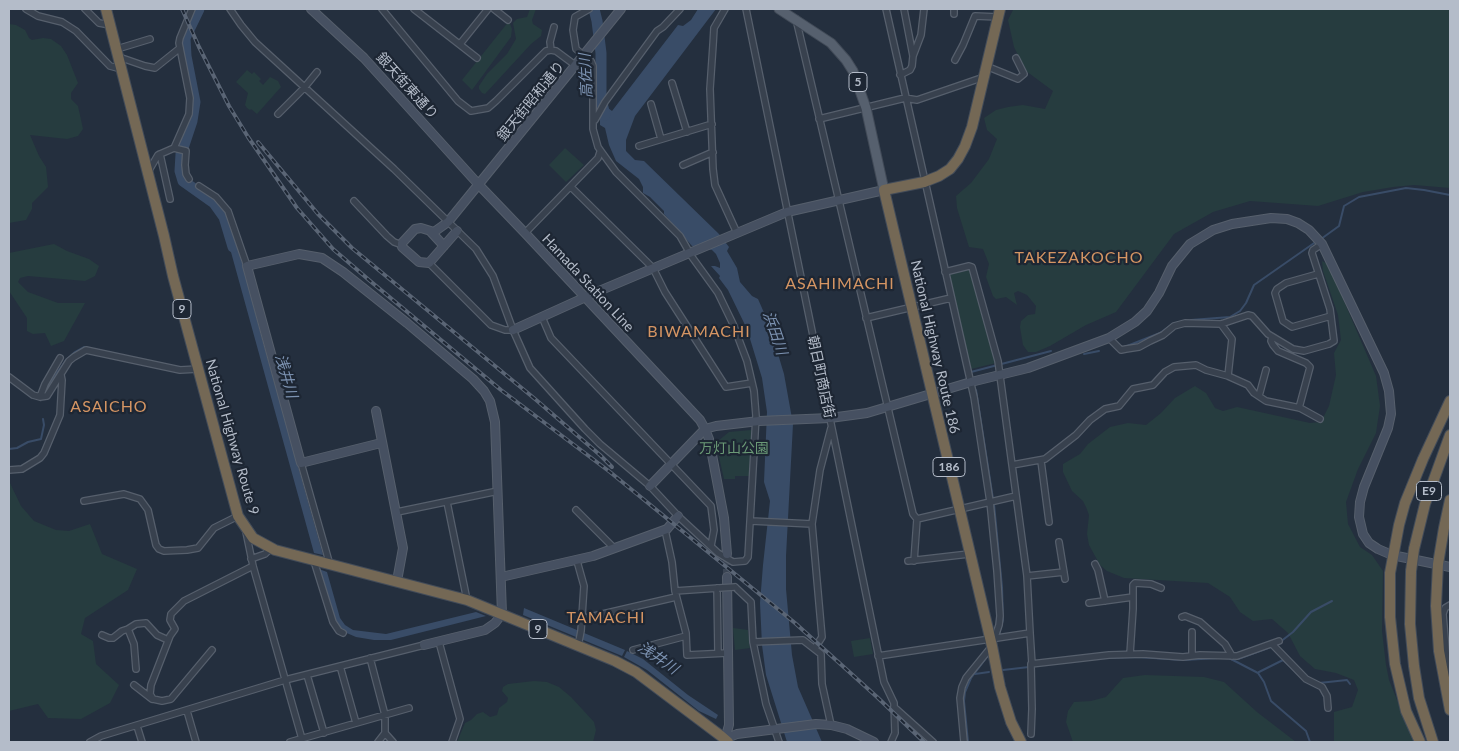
<!DOCTYPE html>
<html>
<head>
<meta charset="utf-8">
<style>
  body { margin:0 }
  #map { position:relative; width:1459px; height:751px; overflow:hidden; background:#242f3e; font-family:Lato,sans-serif }
  canvas { display:block }
  .frame { position:absolute; inset:0; border:10px solid #b4bcc9; pointer-events:none }
</style>
</head>
<body>
<div id="map">
<canvas width="1459" height="751"></canvas>
<div class="frame"></div>
</div>
<script>
const context = document.querySelector('canvas').getContext('2d');
context.lineJoin = 'round';
function fillPath(path, color) {
  context.fillStyle = color;
  context.fill(path, 'evenodd');
}
function poly(rows) {
  const path = new Path2D();
  for (const r of rows) {
    path.moveTo(r[0], r[1]);
    for (let i = 2; i < r.length; i += 2) path.lineTo(r[i], r[i + 1]);
  }
  return path;
}
function trace(path, color, width, dash) {
  context.strokeStyle = color;
  context.lineWidth = width;
  context.lineCap = dash ? 'butt' : 'round';
  context.setLineDash(dash || []);
  context.stroke(path);
}
function write(font, color, halo, rows, align = 'center') {
  context.font = font + ' Lato,"Noto Sans JP",sans-serif';
  context.lineWidth = 4.5;
  context.setLineDash([]);
  context.textBaseline = 'middle';
  context.strokeStyle = halo;
  context.fillStyle = color;
  for (const [text, x, y, turn = 0] of rows) {
    context.save();
    context.translate(x, y);
    context.rotate((+turn || 0) * Math.PI / 180);
    context.textAlign = isNaN(turn) ? turn : align;
    if (halo) context.strokeText(text, 0, 0);
    context.fillText(text, 0, 0);
    context.restore();
  }
}
fillPath(poly([
  [530,9,536,9,532,20,533,24,542,30,541,36,531,44,485,94,482,93,479,89,479,86,487,74,507,54,516,39,513,23,517,19,527,17],
  [1017,9,1450,9,1450,188,1414,185,1393,187,1363,192,1318,206,1250,201,1213,212,1174,234,1116,312,1086,325,1050,346,1036,352,1028,352,1023,345,1020,327,1021,321,1028,315,1035,314,1036,306,1027,295,1018,291,1014,293,1017,305,1006,297,996,299,993,296,986,277,989,264,983,249,969,247,957,208,956,196,971,183,989,159,997,139,987,130,984,118,996,110,1008,107,1023,105,1045,109,1053,91,1026,71,1014,47,1008,20,1013,10],
  [509,21,512,29,511,37,472,90,462,80],
  [9,24,16,25,25,30,29,38,32,40,43,38,51,39,61,46,67,55,78,83,71,93,71,99,78,106,83,129,78,136,67,139,30,135,39,156,46,167,48,187,32,203,32,209,26,220,9,223],
  [247,70,252,74,254,72,261,79,259,81,263,85,270,77,278,81,281,87,257,114,251,109,250,110,247,108,245,105,248,93,236,82],
  [565,148,584,165,566,182,549,165],
  [54,244,67,251,89,259,99,266,95,276,85,281,28,276,20,278,18,282,28,292,58,303,85,303,64,341,51,346,45,333,33,334,27,331,27,318,9,291,9,253],
  [1322,261,1328,264,1376,376,1380,406,1376,433,1358,469,1346,502,1348,524,1360,547,1372,555,1383,571,1382,631,1386,665,1389,680,1414,742,1334,742,1334,712,1352,707,1358,690,1354,680,1336,673,1315,669,1300,656,1288,633,1272,619,1253,621,1240,612,1230,597,1208,583,1124,578,1107,571,1100,565,1089,545,1087,534,1089,515,1086,507,1083,501,1072,491,1063,472,1063,464,1080,454,1088,444,1110,427,1128,423,1146,425,1161,413,1175,398,1195,386,1206,393,1215,408,1223,411,1237,407,1310,423,1321,422,1329,406,1336,375,1334,353,1341,340,1338,315,1323,271],
  [968,268,970,270,996,363,971,369,949,275,951,273],
  [751,430,753,431,751,476,735,476,735,479,724,479,717,448,718,441,729,432],
  [9,481,21,506,34,521,56,530,69,531,90,524,102,554,137,569,128,590,85,618,81,634,93,641,96,664,119,685,110,703,81,719,48,718,38,704,9,711],
  [733,628,748,630,750,648,735,650],
  [870,638,873,654,854,657,851,641],
  [1145,675,1204,677,1224,682,1257,712,1296,742,1073,742,1066,722,1068,711,1074,702,1091,701,1106,697,1123,678],
  [534,681,547,682,559,687,571,697,594,722,596,730,593,742,457,742,465,723,471,720,477,714,483,712,490,717,497,715,499,708,507,702,508,698,502,691,503,687,508,684]
]), '#263c3f');
fillPath(poly([
  [698,9,716,9,635,116,626,140,626,151,635,160,644,161,719,234,729,247,727,251,737,268,740,282,752,296,758,299,769,324,784,374,793,424,786,556,786,589,792,655,798,687,822,742,787,742,766,675,762,645,760,603,763,565,770,501,764,482,767,412,762,378,747,329,728,290,719,278,720,276,711,266,715,266,720,268,720,263,716,254,712,250,692,246,664,214,664,211,650,197,643,193,643,187,639,179,616,161,609,145,605,128,600,125,600,105,603,100,604,105,612,111,678,25,683,26,691,20],
  [234,232,262,338,323,555,314,553,226,234],
  [319,569,327,572,340,618,345,625,353,630,386,634,476,612,486,616,391,640,374,640,356,637,342,631,337,627],
  [524,608,625,650,622,656,523,615],
  [627,651,643,659,688,695,718,715,716,719,699,711,647,670,624,657]
]), '#394c67');
trace(poly([
  [1321,239,1339,226,1344,206,1359,197,1406,188,1424,190,1450,195],
  [1191,320,1230,317,1240,311,1246,303,1254,285,1317,241],
  [1127,346,1160,333,1174,323],
  [1084,354,1099,351],
  [971,372,1051,351],
  [45,390,66,360,75,352,84,347,112,353],
  [976,390,993,499],
  [9,449,17,448,28,442,41,439,44,425,43,419],
  [994,504,1002,587,1003,620,999,634],
  [1280,642,1293,632,1311,612,1332,601],
  [1104,658,1138,657,1183,660,1219,658],
  [1229,658,1258,673,1264,682,1271,701,1306,731,1310,742],
  [1238,659,1271,647],
  [1003,670,1029,667],
  [1259,672,1283,660,1295,671],
  [975,674,989,672],
  [1319,683,1347,680,1350,684],
  [968,742,964,701,965,692,971,678,987,657]
]), '#394c67', 2);
trace(poly([
  [199,9,185,38,186,56,195,102,192,121,181,154,180,171,183,181,214,203,224,217,233,247],
  [594,9,597,21,601,53,601,100,605,115]
]), '#394c67', 11);
trace(poly([
  [727,577,727,554]
]), '#3a4453', 8, [8, 4]);
const street = poly([
  [26,9,38,16,62,22,76,31,110,66,121,69],
  [85,9,99,23,110,25],
  [230,9,241,25,255,42,394,169,476,249,493,276,513,330,530,368,585,429,600,444,650,486,678,516,718,553,733,562,745,561,748,557,756,416,754,391,747,361,733,324,718,293,692,257,680,236,616,172,598,147,593,129,593,66,591,61,576,49,573,30,575,17,589,9],
  [382,9,458,101,471,111,488,108,496,101,546,51,551,50,556,51,575,65],
  [414,9,477,58],
  [494,9,508,20],
  [725,9,714,28,713,45,710,89,713,169,715,185,737,233],
  [746,9,884,682,894,703,895,733,891,742],
  [886,9,974,397,990,502,997,571,1000,616,999,625,995,637],
  [954,14,954,9],
  [796,19,913,514,917,519,1016,496],
  [460,44,488,9],
  [117,49,150,39],
  [551,50,550,42,554,27],
  [913,56,921,35,924,9],
  [119,57,145,66,155,68,180,48],
  [955,60,963,45,975,16,998,17],
  [986,66,1018,79,1024,74,1016,58],
  [900,75,910,70,912,66,913,56,904,9],
  [672,83,687,132],
  [651,104,661,139],
  [278,114,304,88,317,72],
  [819,119,905,98,917,100,984,77],
  [595,120,605,102,657,31,663,27,680,9],
  [639,146,712,124],
  [174,148,186,151,185,165,186,174,189,179],
  [160,154,170,199],
  [683,165,713,152],
  [148,172,158,155,174,148,189,114,190,98,179,43,180,38,192,9],
  [199,186,216,197,228,211,247,266],
  [571,187,653,268,665,292,726,387,752,383],
  [354,201,387,236,394,242,402,245],
  [525,233,598,158,600,152],
  [429,263,491,325,505,330,513,330],
  [945,272,969,266,972,267,998,361,1012,465],
  [1318,274,1286,283,1277,289,1275,293,1283,321,1292,327,1331,316],
  [542,317,551,338,711,506,714,530,711,546],
  [866,318,951,298],
  [1221,324,1232,339,1228,376],
  [1272,337,1271,341,1273,345,1278,351,1306,363,1310,367,1299,408],
  [1109,338,1121,350,1126,349,1139,347,1150,341,1163,335,1174,326,1185,323,1221,324,1248,315,1252,316,1268,334,1293,349,1304,351,1329,344,1334,341,1330,309,1312,253,1313,250,1322,244],
  [9,377,33,395,40,397,47,396,69,361,74,357,86,350,180,370,198,369],
  [1259,396,1266,370],
  [40,397,45,384,60,358],
  [1041,461,1049,522],
  [301,463,330,565],
  [9,470,22,469,40,458,44,453,60,415,62,380,61,375],
  [84,501,124,494,140,499,148,510,156,545,159,549,164,551,187,550,198,548,214,528,238,516],
  [447,502,467,600],
  [576,510,614,548],
  [397,512,498,491],
  [751,521,812,524],
  [665,530,672,562,675,591],
  [246,532,253,566,302,739],
  [1059,542,1065,579],
  [251,559,265,554,271,548],
  [314,561,333,622,339,631,343,633],
  [577,561,584,586,581,631,578,646],
  [908,561,969,554],
  [914,561,917,519],
  [1095,564,1098,570,1105,601],
  [1027,576,1064,572],
  [735,587,751,602,753,642],
  [717,588,718,653],
  [719,588,675,591,686,633,687,655,728,653],
  [1089,603,1133,597],
  [1182,617,1185,616,1200,622,1225,644,1232,656],
  [581,619,676,597],
  [1192,632,1192,656],
  [1030,633,1027,576,1012,465,1045,459,1076,435,1090,420,1105,409,1119,406,1133,389,1153,385,1165,372,1174,367,1196,365,1206,370,1228,376,1248,385,1254,393,1266,401,1300,408,1320,419],
  [102,635,109,638,113,638,122,631,128,629],
  [439,642,460,719,452,742],
  [1272,644,1306,679,1322,687,1327,696,1328,708],
  [815,648,822,637,812,524,820,470,831,428],
  [212,650,171,699,162,701,153,699,150,694,151,685,170,636,175,629,170,620,171,614,184,601,253,566],
  [633,650,686,636],
  [1130,654,1133,609,1133,585,1135,583,1151,584,1161,588],
  [878,656,1030,633,1032,664],
  [370,658,385,715,385,733,378,742],
  [340,666,356,723],
  [136,669,134,644,128,629,136,624,146,623,157,635,168,640],
  [1448,674,1443,614,1445,608,1450,605],
  [307,675,324,733],
  [134,685,152,699],
  [894,707,933,742],
  [187,711,196,742],
  [137,726,142,742],
  [385,733,393,742],
  [1031,734,1032,709,1031,664,1109,655,1143,654,1183,657,1200,655,1237,656,1279,641],
  [90,742,101,736,285,680,424,645],
  [290,742,409,708],
  [779,742,766,704,753,642,803,640,821,654,822,684,831,725],
  [964,742,960,698,962,687,966,678,992,646]
]);
const secondary = poly([
  [311,9,364,58,479,185,525,233,700,420,705,429,709,439,724,518,727,554],
  [457,231,429,263,419,262,402,247,402,243,415,229,421,228,434,232,448,222,621,9],
  [431,232,444,246],
  [513,330,599,291,787,212,884,190],
  [376,411,403,548,397,581],
  [381,443,301,463,247,266,299,254,322,258,343,272,407,323,473,379,484,391,490,401,495,422,502,614,495,623,485,630,424,645],
  [650,486,705,429,716,426,759,421,830,418,867,413,971,382,1028,368,1109,338,1135,322,1147,311,1159,293,1172,266,1190,244,1213,230,1232,224,1271,218,1287,219,1298,223,1309,230,1322,244,1384,373,1389,391,1391,414,1388,428,1364,487,1360,502,1359,517,1363,534,1369,543,1378,549,1392,555,1450,567],
  [501,577,593,556,667,529,678,516],
  [725,739,729,725,727,577],
  [725,739,737,734,816,724,831,725,847,729,874,742]
]);
const primary = poly([
  [779,9,831,43,846,60,853,71,866,108,884,190]
]);
const highway = poly([
  [106,9,164,236,173,276,235,505,238,516,253,538,275,550,467,600,615,661,636,672,721,736,728,742],
  [1000,9,972,127,965,146,958,159,950,169,939,176,924,182,884,190,992,646,1000,687,1011,722,1021,742],
  [1450,500,1444,528,1438,564,1436,606,1439,651,1450,710],
  [1414,549,1425,504,1450,435],
  [1411,571,1410,624,1414,666,1419,698,1433,742],
  [1420,742,1406,711,1395,664,1390,617,1390,573,1399,525,1405,503,1423,459,1450,401]
]);
trace(street, '#565f6c', 8);
trace(secondary, '#565f6c', 10);
trace(primary, '#414a57', 11);
trace(highway, '#434c59', 12);
trace(street, '#38414e', 5.5);
trace(secondary, '#465061', 8);
trace(primary, '#56606e', 9);
trace(highway, '#746855', 10);
const rail = poly([
  [182,9,199,47,229,106,248,137,297,208,333,249,369,280,501,390,610,472,795,623,877,697,924,742],
  [258,142,318,214,352,248,535,399,600,455,612,467]
]);
trace(rail, '#5a6575', 4);
trace(rail, '#1d2633', 2, [5.5]);
const streetBridge = poly([
  [719,588,735,587]
]);
const highwayBridge = poly([
  [1411,571,1414,549]
]);
trace(streetBridge, '#565f6c', 8, []);
trace(highwayBridge, '#434c59', 12, []);
trace(streetBridge, '#38414e', 5.5);
trace(highwayBridge, '#746855', 10);
for (const [x, y, w] of [
  [858,82,18],
  [182,309,18],
  [949,467,32],
  [1429,491,25],
  [538,629,18]
]) {
  const box = new Path2D();
  box.roundRect(x - w / 2, y - 9.5, w, 19, 4);
  context.fillStyle = '#1d2633';
  context.fill(box);
  trace(box, '#b4bcc9', 1);
}
write('bold 12px', '#b4bcc9', null, [
  ["5",858,82],
  ["9",182,309],
  ["186",949,467],
  ["E9",1429,491],
  ["9",538,629]
]);
write('14px', '#b4bcc9', '#1d2633', [
  ["銀天街東通り",407,86,48],
  ["銀天街昭和通り",531,101,-51],
  ["Hamada Station Line",588,283,47],
  ["National Highway Route 186",935,347,77],
  ["朝日町商店街",821,377,78],
  ["National Highway Route 9",232,437,74]
]);
write('14px', '#6b9a76', '#1d2633', [
  ["万灯山公園",734,448]
]);
write('italic 15px', '#7c92b1', '#1d2633', [
  ["高佐川",586,76,-93],
  ["浜田川",775,333,71],
  ["浅井川",286,376,74],
  ["浅井川",658,658,34]
]);
context.letterSpacing = '1px';
write('16px', '#d59563', '#1d2633', [
  ["TAKEZAKOCHO",1079,258],
  ["ASAHIMACHI",840,284],
  ["BIWAMACHI",699,332],
  ["ASAICHO",109,407],
  ["TAMACHI",606,618]
]);
context.letterSpacing = '0px';
</script>
</body>
</html>
